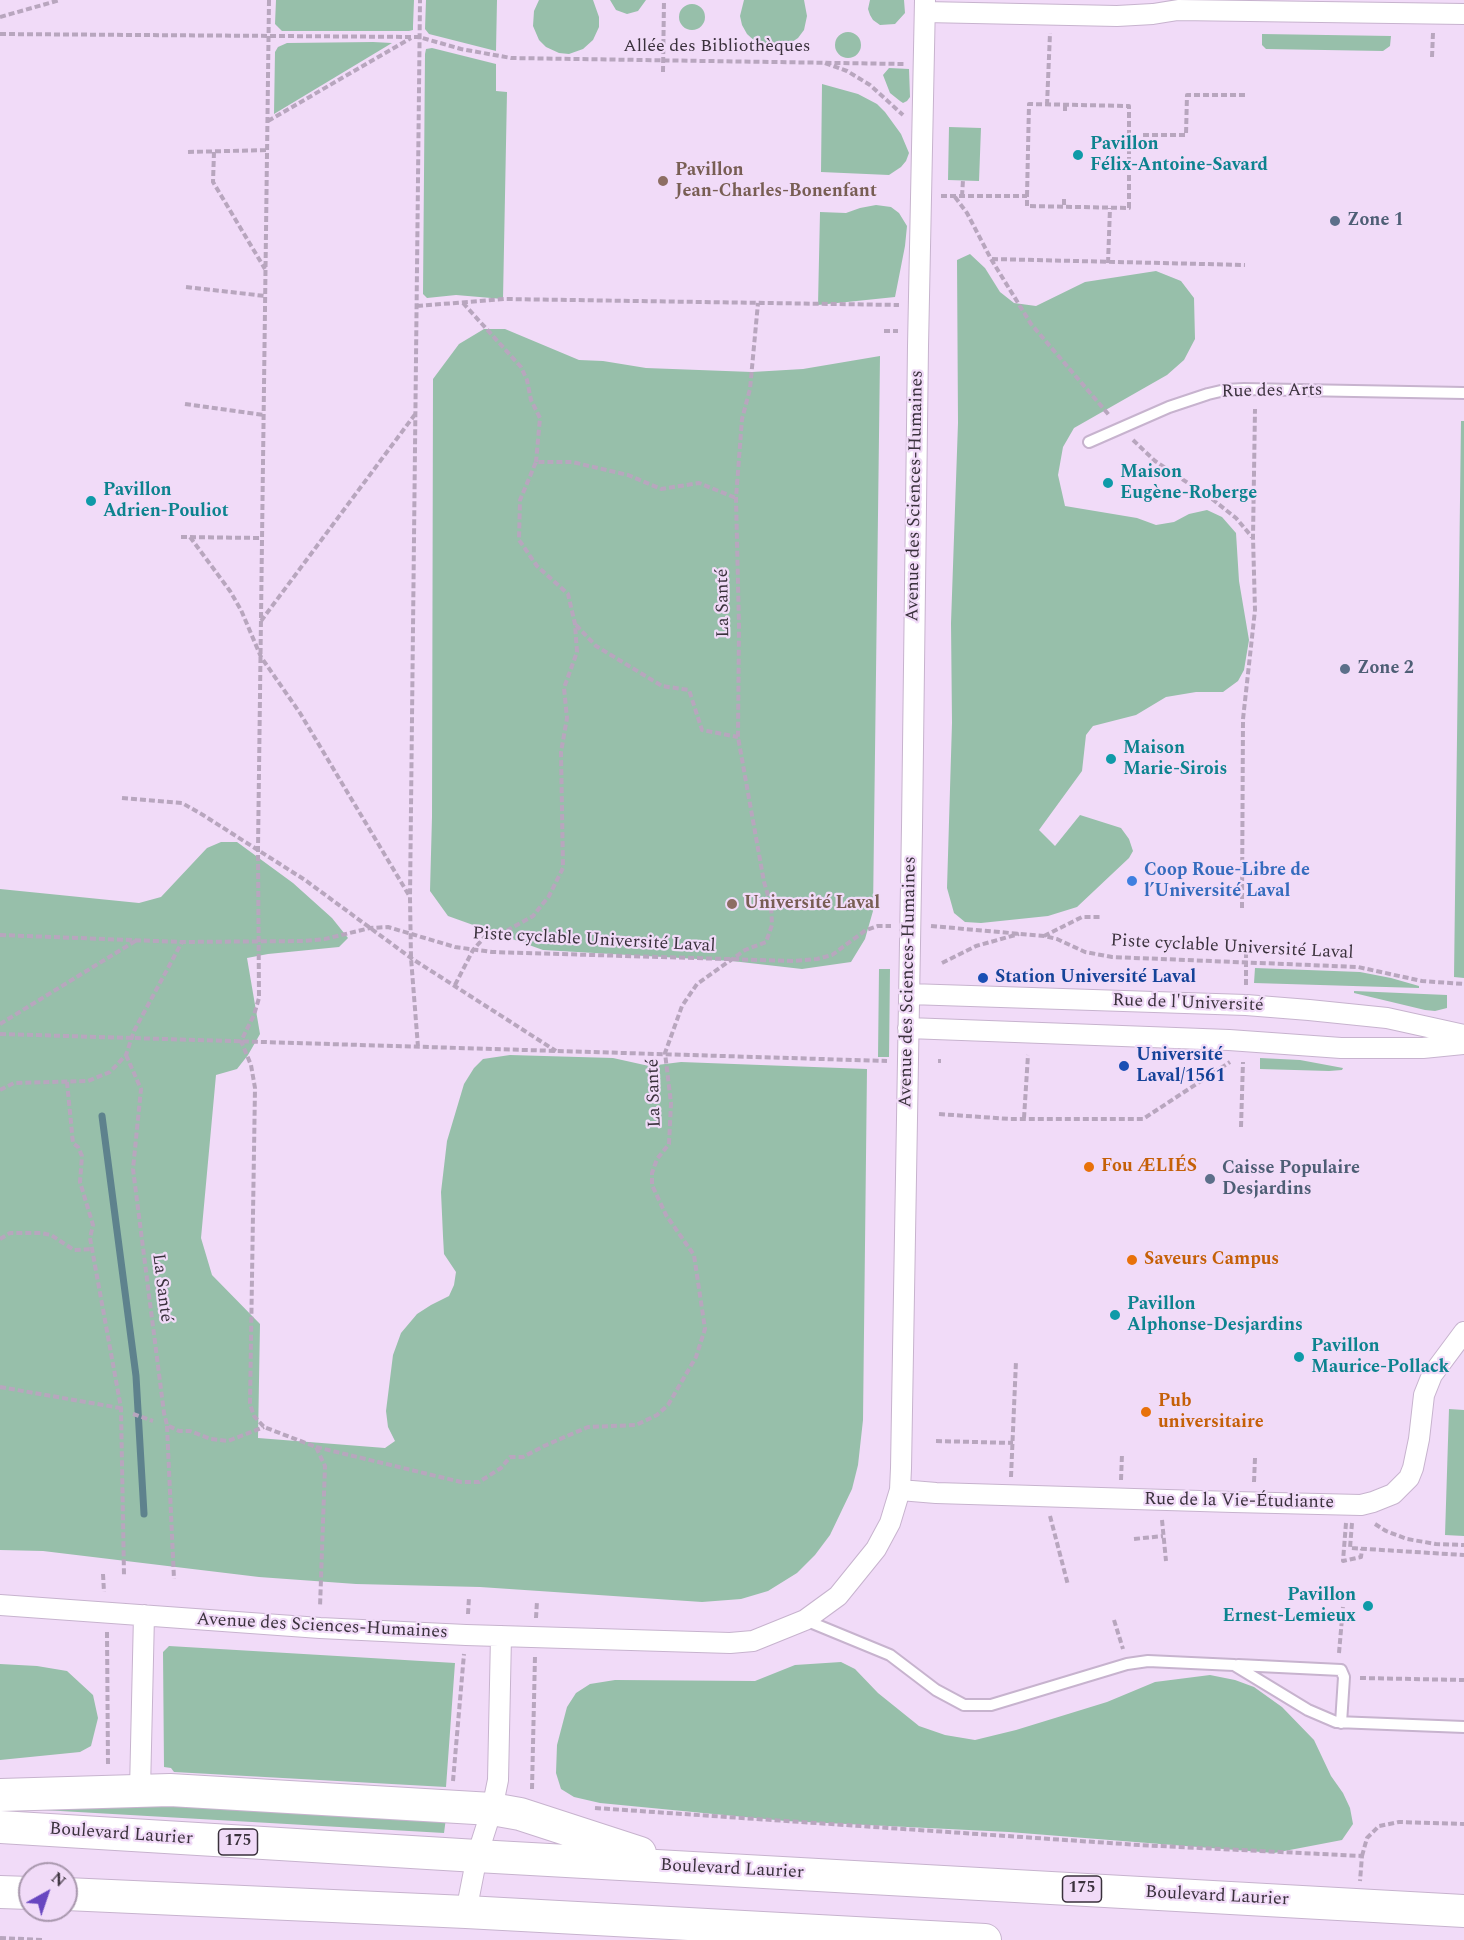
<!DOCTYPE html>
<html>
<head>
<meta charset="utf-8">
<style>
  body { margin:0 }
  #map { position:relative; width:1464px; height:1940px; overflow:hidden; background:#f1dbf8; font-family:Spectral,serif }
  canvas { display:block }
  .north { position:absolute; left:18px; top:1862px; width:60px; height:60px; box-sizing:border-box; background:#f1dbf8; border:2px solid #a897ad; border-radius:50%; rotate:40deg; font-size:16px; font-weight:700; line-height:24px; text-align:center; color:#3a313c }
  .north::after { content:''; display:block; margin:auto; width:21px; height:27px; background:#6847c0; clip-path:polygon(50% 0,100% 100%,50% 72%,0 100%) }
</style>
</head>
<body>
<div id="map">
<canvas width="1464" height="1940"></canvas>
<div class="north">N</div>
</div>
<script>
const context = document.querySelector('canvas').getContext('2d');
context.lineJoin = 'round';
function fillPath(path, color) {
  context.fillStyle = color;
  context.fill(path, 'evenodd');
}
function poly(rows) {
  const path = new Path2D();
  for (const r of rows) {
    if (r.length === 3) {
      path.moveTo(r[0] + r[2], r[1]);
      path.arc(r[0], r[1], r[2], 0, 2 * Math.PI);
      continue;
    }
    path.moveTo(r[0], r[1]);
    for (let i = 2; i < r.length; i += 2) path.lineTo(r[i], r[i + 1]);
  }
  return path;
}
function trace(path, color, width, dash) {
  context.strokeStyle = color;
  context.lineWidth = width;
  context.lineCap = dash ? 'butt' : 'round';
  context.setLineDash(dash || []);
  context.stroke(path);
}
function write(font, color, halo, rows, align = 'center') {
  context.font = font + ' Spectral,serif';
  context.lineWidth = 4.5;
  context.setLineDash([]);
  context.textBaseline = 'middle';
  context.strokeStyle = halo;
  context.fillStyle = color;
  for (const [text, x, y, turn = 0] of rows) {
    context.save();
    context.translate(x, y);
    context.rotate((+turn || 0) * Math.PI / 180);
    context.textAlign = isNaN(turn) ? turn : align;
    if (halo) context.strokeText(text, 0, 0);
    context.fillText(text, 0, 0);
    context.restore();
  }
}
fillPath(poly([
  [276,0,414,0,413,26,413,30,409,31,282,31,275,24],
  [426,0,497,0,496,51,429,34,425,29],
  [539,0,593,0,599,17,599,27,593,40,583,49,569,54,559,53,546,47,539,40,533,26,534,11],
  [610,0,646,0,638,11,627,14,616,10],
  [744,0,804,0,807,16,804,30,798,38,786,46,772,48,758,44,747,34,742,25,740,16],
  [870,0,904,0,905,13,895,24,880,25,873,20,870,15,868,9],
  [692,17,13],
  [848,45,13],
  [1262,34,1391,36,1390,46,1383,51,1266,49,1262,45],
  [373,42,392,43,274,114,275,52,278,47,287,43],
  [432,48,496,64,496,91,507,92,503,299,456,295,427,298,423,294,425,54,426,49],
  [889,68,909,69,910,97,907,101,903,103,900,101,890,93,883,75],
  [822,84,858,94,877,104,885,112,901,134,909,153,906,161,901,167,889,175,821,172],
  [949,127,981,128,979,181,948,180],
  [876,205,891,207,899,213,907,226,905,246,895,297,818,305,820,212,846,213,860,208],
  [970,254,985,268,1000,292,1014,303,1036,306,1085,282,1156,271,1181,281,1194,298,1195,339,1184,360,1167,375,1074,428,1063,447,1058,475,1065,506,1137,518,1156,525,1174,522,1189,514,1207,510,1222,517,1236,533,1239,581,1249,640,1244,670,1238,681,1223,692,1196,692,1166,697,1136,715,1093,726,1086,735,1082,771,1039,830,1055,846,1080,815,1121,828,1129,839,1133,851,1129,858,1077,907,1048,916,981,923,965,922,954,913,947,888,952,723,951,623,958,423,957,260],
  [484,329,505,329,579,360,603,361,646,368,752,372,803,369,880,356,873,911,865,939,851,962,802,969,732,961,543,950,448,916,430,891,432,817,433,379,459,344],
  [1461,421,1464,421,1464,978,1454,977],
  [221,842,237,842,293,883,332,918,348,938,339,947,268,954,247,958,260,1034,248,1055,237,1069,216,1075,201,1238,212,1275,260,1324,258,1438,385,1448,395,1441,388,1427,386,1411,393,1355,401,1333,417,1314,431,1305,449,1296,454,1285,456,1272,444,1254,443,1236,441,1192,447,1141,464,1084,474,1068,483,1059,510,1055,613,1058,649,1066,681,1062,867,1069,863,1420,858,1465,852,1489,830,1535,815,1555,797,1573,768,1591,741,1599,702,1602,480,1587,356,1584,259,1577,43,1551,0,1550,0,889,139,903,161,897,207,848],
  [1255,968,1360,972,1391,978,1419,986,1419,988,1254,983],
  [879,969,890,969,889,1057,878,1057],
  [1354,991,1447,995,1447,1008,1435,1011,1425,1010,1354,993],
  [1260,1058,1300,1060,1343,1068,1342,1070,1329,1071,1260,1069],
  [1449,1409,1464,1410,1464,1536,1445,1535],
  [169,1646,455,1663,446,1787,174,1772,171,1768,164,1767,163,1652],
  [841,1662,855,1669,878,1693,919,1726,945,1735,975,1740,1016,1730,1107,1702,1155,1682,1210,1675,1235,1680,1254,1687,1282,1707,1314,1740,1331,1776,1343,1793,1350,1808,1353,1824,1342,1840,1274,1853,1009,1832,786,1821,600,1803,574,1797,561,1789,556,1773,557,1745,567,1707,576,1693,590,1684,615,1680,755,1681,795,1665],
  [0,1664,37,1666,67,1671,93,1695,98,1718,91,1746,80,1752,0,1760],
  [146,1802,446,1818,444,1833,8,1808]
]), '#97bfaa');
trace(poly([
  [102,1116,136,1376,144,1514]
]), '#5e828d', 7);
const lane = poly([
  [1089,442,1169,407,1208,394,1225,390,1244,389,1464,393],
  [805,1620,890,1655,936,1690,964,1705,991,1705,1127,1664,1148,1661,1234,1665,1308,1710,1336,1722,1464,1727],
  [1238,1665,1341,1670,1344,1677,1341,1723]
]);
const street = poly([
  [925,12,1117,16,1153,14,1178,10,1464,14],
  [909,994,1246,1005,1309,1010,1387,1018,1464,1035],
  [908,1028,1229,1040,1341,1048,1423,1048,1464,1044],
  [900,1490,936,1493,1233,1502,1361,1505,1373,1502,1393,1494,1409,1478,1413,1468,1419,1439,1424,1395,1432,1375,1464,1332],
  [0,1605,320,1628,466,1635,730,1643,753,1641,805,1620,838,1596,876,1549,890,1523,900,1490,901,1468,912,827,918,346,925,0],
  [140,1790,144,1615],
  [466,1912,477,1856,492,1809,498,1780,501,1636]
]);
const primary = poly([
  [0,1795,170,1790,492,1809,520,1814,640,1853],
  [0,1827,477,1856,1464,1911],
  [0,1892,30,1893],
  [66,1894,466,1912,985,1940]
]);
trace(lane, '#c7b3ce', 14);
trace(street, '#c7b3ce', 22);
trace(primary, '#c7b3ce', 34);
trace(poly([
  [269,0,258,849,259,998,254,1015,241,1041,251,1065,255,1088,250,1404,254,1416,264,1427,316,1447,325,1466,320,1607],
  [0,17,60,0],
  [0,34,419,37,461,49,511,58,904,64],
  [1432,57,1433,33],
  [825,63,847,71,870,85,903,115],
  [663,72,664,0],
  [1047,105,1050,33],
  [1065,105,1065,113],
  [268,121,411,38],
  [1143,135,1186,135,1187,95,1248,95],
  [188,152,268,150],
  [214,152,213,182,265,269],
  [941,196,1027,196,1027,206,1129,208,1129,106,1029,104,1027,196],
  [962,196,963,180],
  [955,197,967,213,991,259,1031,324,1109,415],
  [1064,199,1064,207],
  [992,259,1245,265],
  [1108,263,1110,208],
  [186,287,265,296],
  [463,303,521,367,527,380,531,400,540,418,536,462],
  [417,306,505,299,899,305],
  [884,331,898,331],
  [185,404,264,415],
  [1133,440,1155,461,1212,499,1236,518,1252,537],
  [181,537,262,538],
  [190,537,230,591,241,610,261,657,300,713,410,897],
  [261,621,416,413],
  [576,625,596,646,662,686,689,690,702,730,738,737],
  [122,798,182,803,203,815,305,880,411,958,556,1051],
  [1242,908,1243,719,1255,610,1253,537,1255,409],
  [931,926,1044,936,1057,939,1085,952,1112,957,1358,967,1422,981,1464,984],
  [0,935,182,942,304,941,325,939,370,928,388,927,455,947,492,952,794,961,817,959,832,955,866,930,878,926,891,926],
  [1044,936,1082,917,1102,917],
  [942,963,976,946,1019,934],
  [455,985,473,950,489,932,508,930,533,916,549,896,563,868,561,752,567,718,564,688,577,652,575,624,568,594,537,566,519,540,520,500,536,462,572,462,628,475,661,489,699,483,736,498],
  [1246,985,1246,950],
  [0,1024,137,940],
  [0,1034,887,1061],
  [418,1047,411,958,410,898,420,0],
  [126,1055,141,1089,133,1169,164,1413,167,1425,179,1431,190,1431,211,1439,228,1441,264,1427],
  [938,1061,941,1061],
  [67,1082,73,1143,78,1147,82,1156,80,1182,93,1225,90,1238,121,1408,124,1575],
  [0,1090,14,1083,88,1081,110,1072,126,1055,134,1031,182,942],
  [939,1114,1010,1119,1143,1119,1230,1062],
  [1024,1118,1028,1055],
  [1241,1127,1243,1062],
  [0,1239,10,1233,41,1233,51,1235,74,1250,93,1249],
  [0,1387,120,1408],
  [133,1414,153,1421],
  [167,1426,174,1579],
  [936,1441,1013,1443],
  [316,1447,461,1482,479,1482,501,1468,510,1457,523,1457,544,1446,588,1427,636,1425,657,1415,668,1405,696,1357,705,1329,694,1255,666,1215,652,1185,652,1173,657,1159,669,1144,671,1103,665,1053,682,1006,697,984,745,950,766,942,772,925,771,905,764,882,738,737,739,626,736,498,742,419,750,389,758,303],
  [1011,1477,1016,1361],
  [1121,1480,1122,1454],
  [1254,1482,1255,1458],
  [1050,1516,1068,1585],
  [1162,1520,1166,1561],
  [1346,1523,1343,1561,1361,1557,1362,1549],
  [1352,1523,1350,1548,1464,1555],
  [1375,1524,1386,1531,1407,1539,1436,1544,1464,1545],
  [1134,1539,1163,1536],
  [103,1574,104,1592],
  [468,1614,469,1597],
  [536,1618,537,1601],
  [1114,1620,1123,1649],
  [107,1632,108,1765],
  [1339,1653,1343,1607],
  [1360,1678,1464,1680],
  [453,1781,464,1654],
  [532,1789,535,1656],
  [595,1808,1139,1845,1362,1856,1360,1881],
  [1362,1856,1367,1838,1379,1826,1399,1822,1464,1824],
  [0,1938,44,1940]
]), '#b8a6be', 4, [6, 3]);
trace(lane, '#fff', 10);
trace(street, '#fff', 20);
trace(primary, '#fff', 32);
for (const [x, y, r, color] of [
  [1078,155,6,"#0f9aa8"],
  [663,181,6,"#8d6e63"],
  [1335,221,6,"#5c6f8a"],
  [1108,483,6,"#0f9aa8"],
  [91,501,6,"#0f9aa8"],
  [1345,669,6,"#5c6f8a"],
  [1111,759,6,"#0f9aa8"],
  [1132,881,6,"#3f7fe0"],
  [732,904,6,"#8d6e63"],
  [983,978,6,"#1a4fb4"],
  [1124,1066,6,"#1a4fb4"],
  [1089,1167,6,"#e8710a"],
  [1210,1179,6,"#5c6f8a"],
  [1132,1260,6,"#e8710a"],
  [1115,1315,6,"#0f9aa8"],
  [1299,1357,6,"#0f9aa8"],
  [1146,1412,6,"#e8710a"],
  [1368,1606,6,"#0f9aa8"]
]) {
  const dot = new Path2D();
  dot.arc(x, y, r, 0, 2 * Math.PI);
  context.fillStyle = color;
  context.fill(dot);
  trace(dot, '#f1dbf8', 2);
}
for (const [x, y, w] of [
  [238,1842,39],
  [1082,1889,39]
]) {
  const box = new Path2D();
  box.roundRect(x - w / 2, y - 13, w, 26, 4.5);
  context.fillStyle = '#f1dbf8';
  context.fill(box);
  trace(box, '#3a313c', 1.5);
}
write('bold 16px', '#3a313c', null, [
  ["175",238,1842],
  ["175",1082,1889]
]);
write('18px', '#3a313c', '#f1dbf8', [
  ["Allée des Bibliothèques",717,47],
  ["Rue des Arts",1272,392,-1],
  ["Avenue des Sciences-Humaines",916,496,-89],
  ["La Santé",724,603,-91],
  ["Piste cyclable Université Laval",594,941,3],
  ["Piste cyclable Université Laval",1232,948,3],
  ["Avenue des Sciences-Humaines",909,982,-89],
  ["Rue de l'Université",1188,1004,2],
  ["La Santé",655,1093,-92],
  ["La Santé",161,1288,83],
  ["Rue de la Vie-Étudiante",1239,1502,1],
  ["Avenue des Sciences-Humaines",322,1627,3],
  ["Boulevard Laurier",121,1835,4],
  ["Boulevard Laurier",732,1870,3],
  ["Boulevard Laurier",1217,1897,3]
]);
write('bold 18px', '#0d838f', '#f1dbf8', [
  ["Pavillon",1090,145],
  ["Félix-Antoine-Savard",1090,166],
  ["Maison",1120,473],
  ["Eugène-Roberge",1120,494],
  ["Pavillon",103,491],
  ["Adrien-Pouliot",103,512],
  ["Maison",1123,749],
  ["Marie-Sirois",1123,770],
  ["Pavillon",1127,1305],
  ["Alphonse-Desjardins",1127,1326],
  ["Pavillon",1311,1347],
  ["Maurice-Pollack",1311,1368],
  ["Pavillon",1356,1596,"right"],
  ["Ernest-Lemieux",1356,1617,"right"]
], 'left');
write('bold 18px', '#785e54', '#f1dbf8', [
  ["Pavillon",675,171],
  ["Jean-Charles-Bonenfant",675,192],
  ["Université Laval",744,904]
], 'left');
write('bold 18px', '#4e5e75', '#f1dbf8', [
  ["Zone 1",1347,221],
  ["Zone 2",1357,669],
  ["Caisse Populaire",1222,1169],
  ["Desjardins",1222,1190]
], 'left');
write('bold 18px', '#366cbe', '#f1dbf8', [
  ["Coop Roue-Libre de",1144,871],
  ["l’Université Laval",1144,892]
], 'left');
write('bold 18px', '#164399', '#f1dbf8', [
  ["Station Université Laval",995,978],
  ["Université",1136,1056],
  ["Laval/1561",1136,1077]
], 'left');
write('bold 18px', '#c56008', '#f1dbf8', [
  ["Fou ÆLIÉS",1101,1167],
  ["Saveurs Campus",1144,1260],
  ["Pub",1158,1402],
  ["universitaire",1158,1423]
], 'left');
</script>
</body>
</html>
